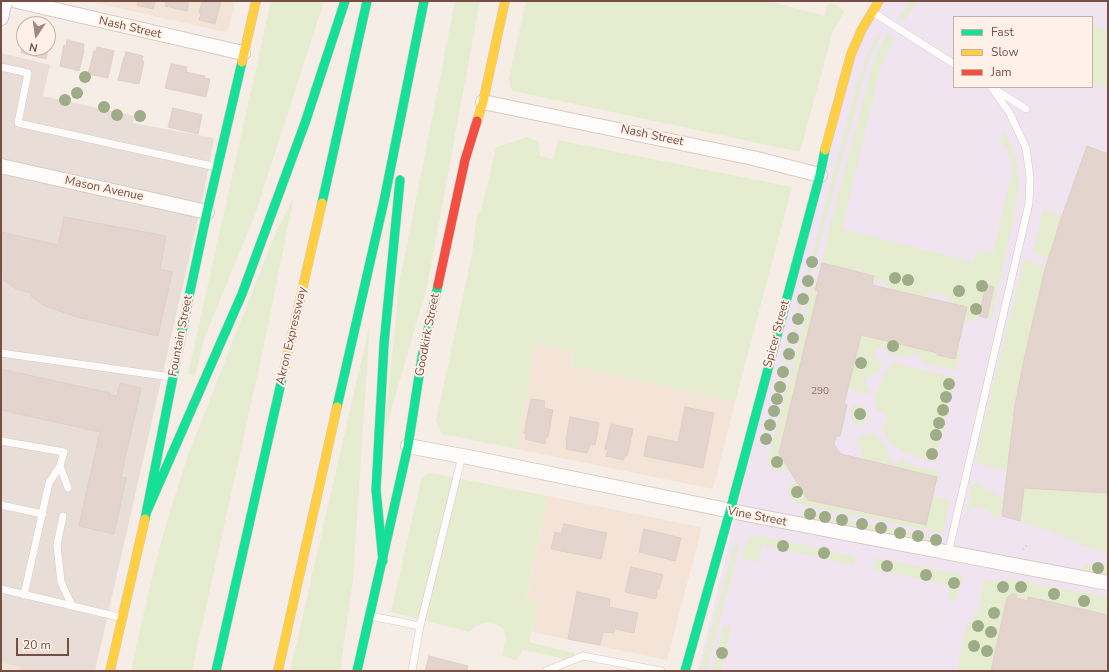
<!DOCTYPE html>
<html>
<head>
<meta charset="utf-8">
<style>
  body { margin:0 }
  #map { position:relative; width:1109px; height:672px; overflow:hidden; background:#f6eee6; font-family:"Nunito Sans",sans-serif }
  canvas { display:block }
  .frame { position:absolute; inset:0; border:2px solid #754f46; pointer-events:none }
  .legend { position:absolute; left:953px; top:16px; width:140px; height:72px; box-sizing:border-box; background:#fff1e7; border:1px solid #c8b0a7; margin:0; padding:5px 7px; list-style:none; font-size:12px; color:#754f46 }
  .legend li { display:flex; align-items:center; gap:8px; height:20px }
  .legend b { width:20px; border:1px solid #c8b0a7 }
  .north { position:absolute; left:16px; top:16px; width:40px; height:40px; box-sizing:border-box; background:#fff1e7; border:1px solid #c8b0a7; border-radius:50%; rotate:193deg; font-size:11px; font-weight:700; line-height:16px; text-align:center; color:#754f46 }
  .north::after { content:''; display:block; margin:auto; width:14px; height:18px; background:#a2877e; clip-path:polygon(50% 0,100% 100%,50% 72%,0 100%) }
  .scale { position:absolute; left:16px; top:638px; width:53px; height:18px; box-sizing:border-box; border:2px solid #754f46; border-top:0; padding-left:5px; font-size:12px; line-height:14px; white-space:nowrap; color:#754f46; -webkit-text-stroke:3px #fff1e7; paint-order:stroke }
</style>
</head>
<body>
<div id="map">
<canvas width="1109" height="672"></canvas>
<div class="frame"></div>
<ul class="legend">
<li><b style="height:5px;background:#16e098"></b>Fast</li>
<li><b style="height:5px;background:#ffcf43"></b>Slow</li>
<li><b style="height:5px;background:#f24e42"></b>Jam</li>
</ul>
<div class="north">N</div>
<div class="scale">20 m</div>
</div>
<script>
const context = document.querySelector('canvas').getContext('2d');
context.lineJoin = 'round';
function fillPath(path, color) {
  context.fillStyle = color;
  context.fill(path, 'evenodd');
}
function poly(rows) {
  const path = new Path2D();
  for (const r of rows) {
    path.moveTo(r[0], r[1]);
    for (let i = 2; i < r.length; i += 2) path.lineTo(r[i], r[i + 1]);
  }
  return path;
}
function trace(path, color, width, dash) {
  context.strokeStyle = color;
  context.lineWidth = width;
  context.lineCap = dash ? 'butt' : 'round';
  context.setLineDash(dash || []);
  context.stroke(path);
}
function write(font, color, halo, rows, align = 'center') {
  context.font = font + ' "Nunito Sans",sans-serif';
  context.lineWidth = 4;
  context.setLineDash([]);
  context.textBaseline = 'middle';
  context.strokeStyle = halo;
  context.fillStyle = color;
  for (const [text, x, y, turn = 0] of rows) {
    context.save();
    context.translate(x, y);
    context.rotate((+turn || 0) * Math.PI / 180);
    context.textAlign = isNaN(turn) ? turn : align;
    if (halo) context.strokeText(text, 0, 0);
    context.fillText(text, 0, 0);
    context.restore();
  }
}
fillPath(poly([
  [88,1,235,1,229,27,227,31,224,32],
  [536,344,573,351,571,365,735,402,713,489,517,449],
  [548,496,700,527,701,531,667,660,532,632,538,604,526,601],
  [1,663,20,667,19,671,1,671]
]), '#f4e3d7');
fillPath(poly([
  [1,53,50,65,43,96,134,116,133,123,214,138,203,197,95,671,19,671,20,667,1,663]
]), '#e9ddd7');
fillPath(poly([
  [885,1,1108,1,1108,671,698,671,850,44],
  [954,17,1092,17,1092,87,954,87]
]), '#efe4f0');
fillPath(poly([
  [271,1,324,1,255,215,204,339,195,376,188,374],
  [455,1,480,1,427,287,384,435,399,285],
  [526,1,769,1,825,16,826,8,828,5,831,3,835,4,845,11,833,31,800,152,513,91,510,87,509,78],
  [910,1,918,1,905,19,899,18],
  [1092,26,1108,30,1108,87,1092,83],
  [878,34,882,35,871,53,864,75,766,445,763,444,858,81,870,48],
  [887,34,894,39,880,69,842,229,973,262,977,250,993,254,1012,172,1011,160,1008,149,1001,142,1004,131,1011,144,1016,160,1019,185,1014,218,991,319,987,318,986,286,979,316,962,326,967,307,950,303,951,298,928,292,926,298,885,288,886,283,874,280,874,275,822,263,830,226,870,75,876,55],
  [526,137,539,142,540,156,553,159,558,140,792,187,735,402,571,365,573,351,536,344,517,449,442,434,436,421,472,254,477,214,481,211,496,147,510,143],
  [1087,146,1105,153,1108,146,1108,553,1082,545,1053,532,1020,521,1002,516,997,519,987,510,981,507,976,507,970,510,967,514,973,482,1004,499,1006,470,995,468,976,462,986,415,1024,260,1046,266,1049,258,1033,253,1043,210,1062,216],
  [294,197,266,336,192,671,131,671,150,585,168,517,189,452,276,232],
  [814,281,817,282,815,290,818,291,779,452,789,469,778,472,773,470,769,465,768,460],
  [370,323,353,579,340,671,290,671],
  [861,335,938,353,938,355,954,359,958,345,961,352,957,371,922,362,921,356,916,353,913,353,907,358,892,354,889,356,888,349,882,347,877,348,875,353,875,358,879,361,885,361,875,375,870,375,866,379,865,385,870,389,867,394,848,389],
  [893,363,955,378,935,463,910,455,899,449,889,440,881,426,888,423,884,410,877,412,876,395,883,376],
  [853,405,865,408,868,418,855,427,851,416],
  [871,433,875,434,889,451,888,457,892,463,899,463,902,460,911,465,938,472,940,476,938,482,935,482,936,477,861,459,863,452,857,440],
  [431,473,548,496,526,600,539,603,529,642,575,653,570,660,523,650,516,661,502,655,506,639,504,629,496,624,486,623,476,626,469,632,391,612,421,480,426,474],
  [795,479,808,500,926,525,932,496,950,500,943,533,798,504,791,498,788,493,790,486],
  [804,511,940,539,938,541,934,542,928,541,803,515],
  [754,536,759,536,855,556,854,565,762,545,759,562,741,558,747,541,750,538],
  [736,544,739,544,739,549,706,671,700,671,734,546],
  [876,558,963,575,958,595,955,600,949,602,948,600,949,585,873,569],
  [1104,563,1108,563,1108,576,1085,572,1085,564],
  [1007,578,1108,597,1108,615,1028,601,1016,598,1017,595,991,671,957,671,966,627,978,613,984,580,1006,583],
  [724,626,731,627,721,671,712,671]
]), '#e6ecd0');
const building = poly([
  [138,1,155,1,153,9,137,5,138,1],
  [166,1,189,1,187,11,165,6,166,1],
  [202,1,221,1,215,24,199,20,201,14,199,13,202,1],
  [24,39,24,48,48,48,48,40,50,41,46,59,21,53,24,39],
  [67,40,84,44,83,50,84,50,79,71,60,66,64,45,66,46,67,40],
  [97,47,114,51,108,78,88,74,94,51,96,51,97,47],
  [126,52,143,56,142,61,144,61,139,84,118,80,124,57,125,57,126,52],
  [171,64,187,67,186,72,205,76,204,78,210,79,206,97,165,88,171,64],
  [173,108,202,115,198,134,168,127,173,108],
  [1087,146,1108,154,1108,493,1024,488,1020,521,1002,516,1015,405,1025,355,1045,269,1062,216,1087,146],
  [64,217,166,236,160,269,172,272,158,336,77,317,45,306,31,296,32,293,16,289,1,278,1,232,58,245,64,217],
  [822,263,874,276,872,285,967,307,955,359,937,355,938,353,861,335,844,404,847,405,840,436,836,436,834,445,841,454,937,477,926,525,808,500,779,453,818,291,815,290,822,263],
  [986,285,994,287,987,318,979,316,986,285],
  [1,369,110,393,110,395,117,396,120,383,141,388,121,477,126,478,114,534,79,526,100,432,1,410,1,369],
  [531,399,545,401,544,408,553,410,548,437,546,437,545,444,525,439,526,434,524,433,531,399],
  [685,407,714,413,703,468,644,456,648,436,678,442,685,407],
  [570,417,599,423,595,445,591,444,589,447,587,453,566,449,567,442,566,441,570,417],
  [611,424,633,429,627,456,624,456,624,460,606,456,608,450,605,449,611,424],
  [564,524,607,533,601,559,551,549,555,532,561,534,564,524],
  [644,529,681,538,675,561,639,552,644,529],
  [631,567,663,575,659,589,657,589,657,596,655,599,625,592,631,567],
  [577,592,610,599,609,607,638,613,634,633,615,629,614,633,603,632,600,645,568,639,577,592],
  [1012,594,1017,595,1016,598,1028,601,1028,597,1108,615,1108,671,991,671,1007,598,1012,594],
  [429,656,468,666,467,671,425,671,429,656]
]);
fillPath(building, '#e3d4cd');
trace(building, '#dfcfc8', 1);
const lane = poly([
  [874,13,954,64],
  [1,67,28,73,18,123,216,167],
  [993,88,1026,109],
  [1,353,171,377],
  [1,441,64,452,60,466,49,483,24,595],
  [60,466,68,488],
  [1,505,43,514],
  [63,516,57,545,61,582,72,606],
  [948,554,1029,203,1030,177,1026,148,1009,112,991,87],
  [1,589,119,617],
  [371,616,420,626,412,671],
  [420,626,462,456],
  [546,671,583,656,661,671]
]);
const street = poly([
  [17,1,243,53],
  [1,18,5,1],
  [483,102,753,158,820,175],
  [1,166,207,212],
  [408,446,473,458,756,516,1108,583]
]);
const fast = poly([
  [322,203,367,1],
  [337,407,384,201,424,1],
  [147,511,242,294,305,123,345,1],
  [145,519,188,301,207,212,242,62],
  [383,561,376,490,384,344,400,180],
  [216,671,283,374],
  [357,671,408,446,422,357,438,285],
  [685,671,730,511,820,175,825,150]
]);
const slow = poly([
  [242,62,256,1],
  [477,121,483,102,505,1],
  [825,150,851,54,862,29,879,1],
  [283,374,322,203],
  [110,671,145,519],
  [278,671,337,407]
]);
const jam = poly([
  [438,285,465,160,477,121]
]);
trace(lane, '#d8cac4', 8);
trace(street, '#d8cac4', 16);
trace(fast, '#d7c9c3', 10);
trace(slow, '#d7c9c3', 10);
trace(jam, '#d7c9c3', 10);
trace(poly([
  [1023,549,1028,544]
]), '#d8ccc8', 2.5, [1, 3]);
trace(lane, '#fefcfb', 7);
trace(street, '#fefcfb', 14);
trace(fast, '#16e098', 9);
trace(slow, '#ffcf43', 9);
trace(jam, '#f24e42', 9);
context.fillStyle = '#9eac88';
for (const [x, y] of [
  [85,77],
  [77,93],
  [65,100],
  [104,107],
  [117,115],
  [140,116],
  [812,262],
  [895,278],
  [908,280],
  [808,281],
  [982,286],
  [959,291],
  [803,299],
  [976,309],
  [798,319],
  [793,338],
  [893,346],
  [789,354],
  [861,363],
  [783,372],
  [949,384],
  [780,387],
  [946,397],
  [777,399],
  [943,410],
  [774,411],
  [860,414],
  [939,423],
  [770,425],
  [936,435],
  [766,439],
  [932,454],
  [777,462],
  [797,492],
  [810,514],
  [825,517],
  [842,520],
  [862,524],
  [881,528],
  [900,533],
  [918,536],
  [936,540],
  [783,546],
  [824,553],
  [887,566],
  [1098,568],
  [926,575],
  [954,583],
  [1003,587],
  [1021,587],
  [1054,594],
  [1084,601],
  [994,613],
  [978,626],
  [991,632],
  [974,646],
  [987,651],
  [722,653]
]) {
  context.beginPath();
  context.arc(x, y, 6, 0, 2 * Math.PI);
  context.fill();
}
write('10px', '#92726a', null, [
  ["290",820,392]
]);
write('12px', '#754f46', '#fff1e7', [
  ["Nash Street",130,28,13],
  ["Nash Street",652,136,12],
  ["Mason Avenue",104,189,12],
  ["Spicer Street",777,334,-75],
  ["Goodkirk Street",428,335,-79],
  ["Fountain Street",181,336,-79],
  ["Akron Expressway",292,336,-77],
  ["Vine Street",757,517,11]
]);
</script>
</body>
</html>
